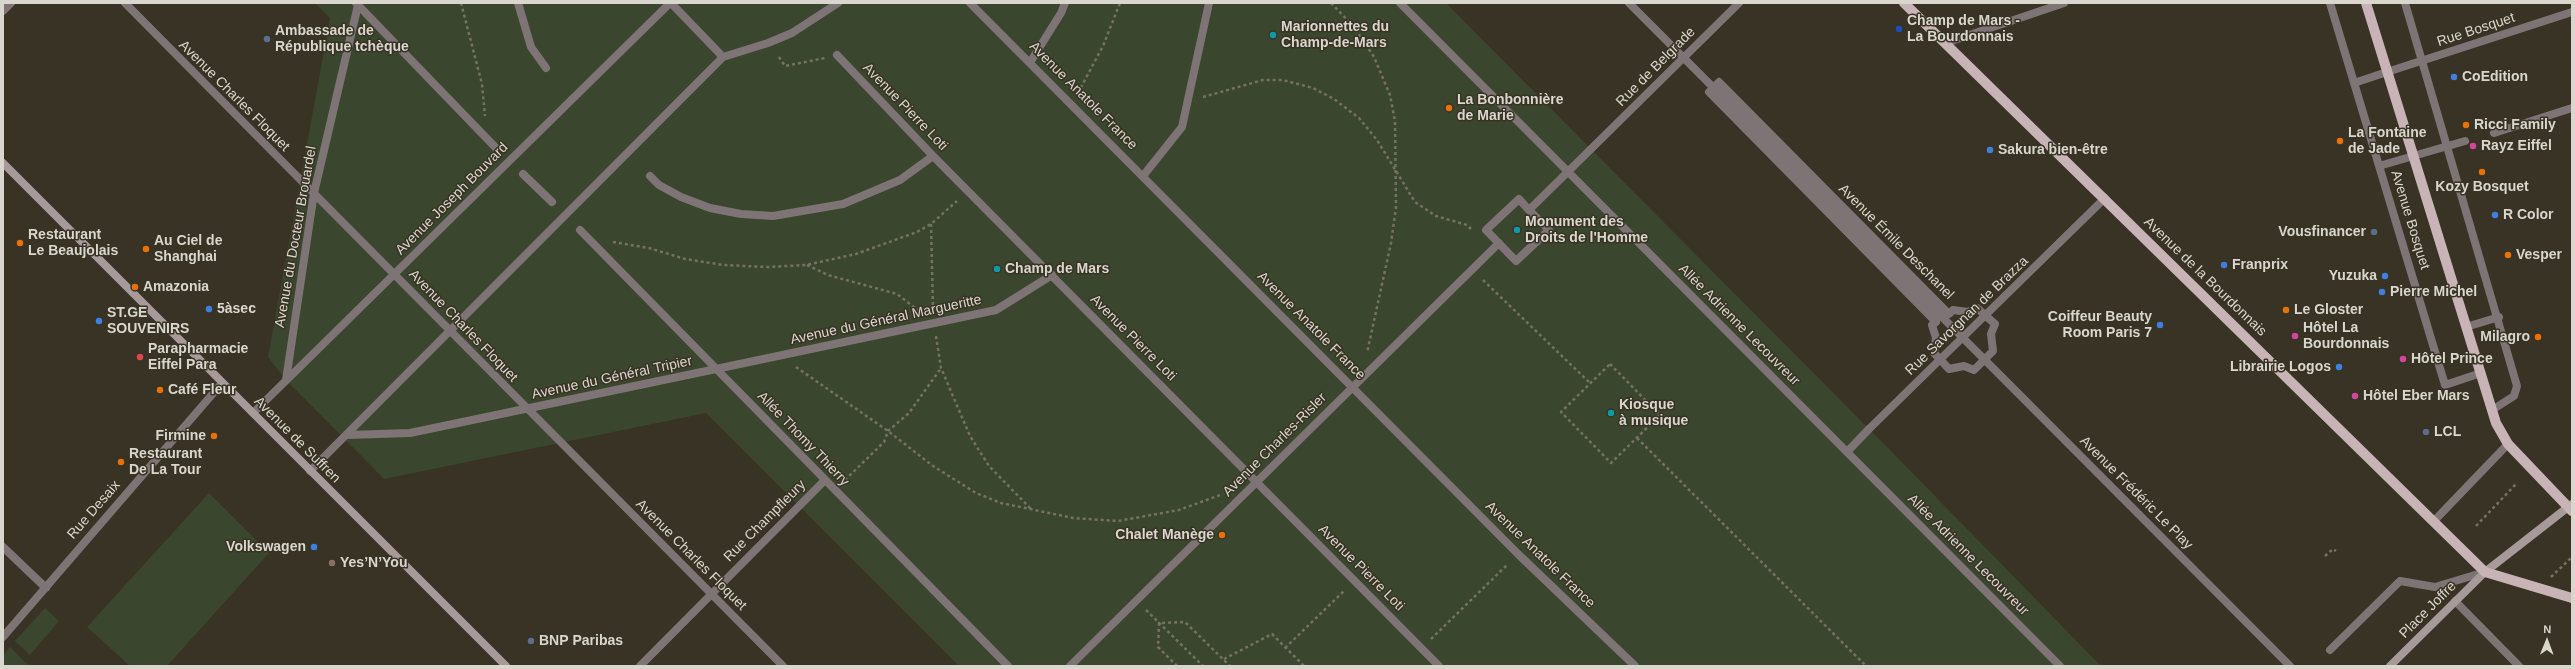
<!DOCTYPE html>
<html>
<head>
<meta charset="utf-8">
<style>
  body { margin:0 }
  #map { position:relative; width:2575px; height:669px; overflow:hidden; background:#383324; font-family:Arial,sans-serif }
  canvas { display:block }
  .frame { position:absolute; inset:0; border:4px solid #d9d6cd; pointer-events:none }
  .north { position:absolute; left:2527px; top:621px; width:40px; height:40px; -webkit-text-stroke:3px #383324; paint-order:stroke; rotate:1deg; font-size:11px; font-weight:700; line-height:16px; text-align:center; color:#d9d6cd }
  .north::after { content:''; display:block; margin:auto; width:14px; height:18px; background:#d9d6cd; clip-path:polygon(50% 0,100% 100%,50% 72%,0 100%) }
</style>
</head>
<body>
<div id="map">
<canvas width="2575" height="669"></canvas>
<div class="frame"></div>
<div class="north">N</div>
</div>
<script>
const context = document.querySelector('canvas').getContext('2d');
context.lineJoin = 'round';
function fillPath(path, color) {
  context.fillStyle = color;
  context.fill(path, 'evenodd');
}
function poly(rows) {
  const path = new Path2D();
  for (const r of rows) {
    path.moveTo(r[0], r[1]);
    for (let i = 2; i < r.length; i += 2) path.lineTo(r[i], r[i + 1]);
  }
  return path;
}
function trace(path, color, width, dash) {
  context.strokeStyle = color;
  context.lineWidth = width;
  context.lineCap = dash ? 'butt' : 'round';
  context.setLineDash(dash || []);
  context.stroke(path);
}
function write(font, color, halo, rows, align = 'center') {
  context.font = font + ' Arial,sans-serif';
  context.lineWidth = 3;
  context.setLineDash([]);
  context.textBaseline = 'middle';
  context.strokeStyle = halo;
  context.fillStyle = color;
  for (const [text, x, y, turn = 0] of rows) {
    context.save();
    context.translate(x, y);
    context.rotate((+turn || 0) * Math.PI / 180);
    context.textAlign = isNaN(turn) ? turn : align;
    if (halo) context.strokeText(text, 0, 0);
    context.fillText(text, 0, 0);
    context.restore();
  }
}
fillPath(poly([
  [315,3,1446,3,1891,451,2101,666,959,666,706,413,384,479,286,380,268,357,330,18],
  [209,493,269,553,167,666,130,666,87,627],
  [45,608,59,621,30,655,15,641],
  [10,647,24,661,30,666,3,666,3,655]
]), '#3b462e');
trace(poly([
  [461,3,482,84,485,116],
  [1331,3,1353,26,1374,57,1390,95,1395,121,1396,207,1391,243,1367,353],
  [779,57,785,66,825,58],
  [1078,93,1103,46,1120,3],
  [1203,97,1263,80,1283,80,1313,88,1334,99,1359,118,1377,140,1415,202,1436,216,1467,225,1471,229],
  [931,224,933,310],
  [613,242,649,248,685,259,723,265,767,267,806,265,856,254,917,232,931,224,957,201],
  [807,265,828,275,897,294,919,311],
  [1483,280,1591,384],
  [936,336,941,368,970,436,989,466,1032,510],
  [1610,364,1660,415,1611,463,1561,412,1610,364],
  [796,367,888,431,933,466,976,493,1001,503,1073,518,1118,521,1179,510,1223,494],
  [1637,438,1866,666],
  [845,480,884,442,888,431,909,413,941,368],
  [2476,526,2516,484],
  [2325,556,2333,549,2336,551],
  [2551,577,2572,557],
  [1146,610,1203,666],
  [1431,639,1508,564],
  [1285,648,1344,591],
  [1224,659,1272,634,1304,666],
  [1177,666,1158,647,1159,623,1185,622,1230,666]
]), '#757164', 2.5, [3, 3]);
trace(poly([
  [2330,3,2445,385,2481,373],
  [2405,3,2517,386,2514,396,2492,410],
  [2354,83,2387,72],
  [2494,133,2572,108],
  [2379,166,2465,141],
  [2466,327,2499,317],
  [2434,521,2508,444],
  [2455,601,2519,666],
  [2330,650,2400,581,2435,587,2485,572]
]), '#7e7476', 8);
trace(poly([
  [356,3,496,148],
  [518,3,531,47,546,68],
  [970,3,1518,554,1635,666],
  [1400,3,2060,666],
  [837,55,933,156,1439,666],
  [1031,61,1061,13,1065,3],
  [523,174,552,202],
  [650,176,659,185,681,197,710,208,741,214,773,216,843,204,900,180,933,156],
  [1143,176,1182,127,1209,3],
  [1529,210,1549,230,1516,261,1486,230,1519,199,1529,210,1591,149],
  [580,230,1008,666],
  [716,369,996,310,1052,275],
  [1847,452,1869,429],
  [1070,666,1499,243]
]), '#7e7476', 8);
trace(poly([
  [125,3,783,666],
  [671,3,723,57],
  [1629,3,2290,666],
  [3,11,11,3],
  [1946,43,2064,3],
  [2387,72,2572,12],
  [1719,82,1949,314,1953,310,1968,312,1977,308,1995,324,1991,334,1993,351,1974,370,1964,366,1949,369,1934,353,1936,338,1932,325,1936,322,1709,92,1719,82],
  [1591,149,1739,3],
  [286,380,314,193,358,5],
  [253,413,670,3],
  [1869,429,2105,198],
  [347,435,410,433,716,369],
  [310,471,723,57,768,43,792,33,838,3],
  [3,547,46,588],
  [3,637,222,383],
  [640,666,825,480]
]), '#7e7476', 8);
trace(poly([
  [3,163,506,666],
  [2390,666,2485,572,2572,504]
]), '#a8999a', 8);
trace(poly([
  [1904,3,2485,572,2572,598],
  [2366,3,2496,423,2508,444,2572,511]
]), '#c8b4b7', 10);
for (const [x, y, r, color] of [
  [1899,29,4,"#1a4fb4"],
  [1273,35,4,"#0f9aa8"],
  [267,39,4,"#5c6f8a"],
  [2454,77,4,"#3f7fe0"],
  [1449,108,4,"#e8710a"],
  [2466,125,4,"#e8710a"],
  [2340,141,4,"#e8710a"],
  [2473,146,4,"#d1479c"],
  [1990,150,4,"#3f7fe0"],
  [2482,172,4,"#e8710a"],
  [2495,215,4,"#3f7fe0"],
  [1517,230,4,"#0f9aa8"],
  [2374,232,4,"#5c6f8a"],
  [20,243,4,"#e8710a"],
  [146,249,4,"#e8710a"],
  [2508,255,4,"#e8710a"],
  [2224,265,4,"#3f7fe0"],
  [997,269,4,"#0f9aa8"],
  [2385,276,4,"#3f7fe0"],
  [135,287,4,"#e8710a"],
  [2382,292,4,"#3f7fe0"],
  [209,309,4,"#3f7fe0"],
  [2286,310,4,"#e8710a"],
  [99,321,4,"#3f7fe0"],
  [2160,325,4,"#3f7fe0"],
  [2295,336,4,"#d1479c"],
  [2538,337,4,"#e8710a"],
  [140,357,4,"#e0444e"],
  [2403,359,4,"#d1479c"],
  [2339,367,4,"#3f7fe0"],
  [160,390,4,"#e8710a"],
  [2355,396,4,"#d1479c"],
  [1611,413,4,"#0f9aa8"],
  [2426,432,4,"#5c6f8a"],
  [214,436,4,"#e8710a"],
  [121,462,4,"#e8710a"],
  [1222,535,4,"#e8710a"],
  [314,547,4,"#3f7fe0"],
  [332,563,4,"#8d6e63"],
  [531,641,4,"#5c6f8a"]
]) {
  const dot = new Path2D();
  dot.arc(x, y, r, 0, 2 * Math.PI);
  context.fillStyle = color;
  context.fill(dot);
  trace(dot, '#383324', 1.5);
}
write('bold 14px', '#d9d6cd', '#383324', [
  ["Champ de Mars -",1907,21],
  ["La Bourdonnais",1907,37],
  ["Marionnettes du",1281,27],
  ["Champ-de-Mars",1281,43],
  ["Ambassade de",275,31],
  ["République tchèque",275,47],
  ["CoEdition",2462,77],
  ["La Bonbonnière",1457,100],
  ["de Marie",1457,116],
  ["Ricci Family",2474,125],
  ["La Fontaine",2348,133],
  ["de Jade",2348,149],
  ["Rayz Eiffel",2481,146],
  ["Sakura bien-être",1998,150],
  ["Kozy Bosquet",2482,187,"center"],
  ["R Color",2503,215],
  ["Monument des",1525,222],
  ["Droits de l'Homme",1525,238],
  ["Vousfinancer",2366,232,"right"],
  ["Restaurant",28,235],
  ["Le Beaujolais",28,251],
  ["Au Ciel de",154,241],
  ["Shanghai",154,257],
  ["Vesper",2516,255],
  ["Franprix",2232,265],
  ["Champ de Mars",1005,269],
  ["Yuzuka",2377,276,"right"],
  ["Amazonia",143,287],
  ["Pierre Michel",2390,292],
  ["5àsec",217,309],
  ["Le Gloster",2294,310],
  ["ST.GE",107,313],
  ["SOUVENIRS",107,329],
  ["Coiffeur Beauty",2152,317,"right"],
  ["Room Paris 7",2152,333,"right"],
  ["Hôtel La",2303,328],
  ["Bourdonnais",2303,344],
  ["Milagro",2530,337,"right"],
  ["Parapharmacie",148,349],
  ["Eiffel Para",148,365],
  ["Hôtel Prince",2411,359],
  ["Librairie Logos",2331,367,"right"],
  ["Café Fleur",168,390],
  ["Hôtel Eber Mars",2363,396],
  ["Kiosque",1619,405],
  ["à musique",1619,421],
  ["LCL",2434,432],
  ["Firmine",206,436,"right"],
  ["Restaurant",129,454],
  ["De La Tour",129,470],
  ["Chalet Manège",1214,535,"right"],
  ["Volkswagen",306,547,"right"],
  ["Yes’N’You",340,563],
  ["BNP Paribas",539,641]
], 'left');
write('14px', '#d9d6cd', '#383324', [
  ["Rue Bosquet",2476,30,-18],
  ["Rue de Belgrade",1656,67,-45],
  ["Avenue Charles Floquet",234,96,45],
  ["Avenue Anatole France",1083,96,45],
  ["Avenue Pierre Loti",905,107,46],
  ["Avenue Joseph Bouvard",452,199,-45],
  ["Avenue Bosquet",2410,220,73],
  ["Avenue du Docteur Brouardel",296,237,-80],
  ["Avenue Émile Deschanel",1896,242,45],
  ["Avenue de la Bourdonnais",2205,277,44],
  ["Rue Savorgnan de Brazza",1967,316,-44],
  ["Avenue du Général Margueritte",886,320,-12],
  ["Allée Adrienne Lecouvreur",1739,325,45],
  ["Avenue Charles Floquet",463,326,46],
  ["Avenue Anatole France",1311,326,45],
  ["Avenue Pierre Loti",1133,338,45],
  ["Avenue du Général Tripier",612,378,-12],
  ["Allée Thomy Thierry",803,439,46],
  ["Avenue de Suffren",297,440,45],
  ["Avenue Charles-Risler",1275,445,-45],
  ["Avenue Frédéric Le Play",2136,493,45],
  ["Rue Desaix",94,510,-49],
  ["Rue Champfleury",765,521,-45],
  ["Avenue Charles Floquet",691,555,45],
  ["Avenue Anatole France",1540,555,44],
  ["Allée Adrienne Lecouvreur",1968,555,45],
  ["Avenue Pierre Loti",1361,568,45],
  ["Place Joffre",2428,610,-45]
]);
</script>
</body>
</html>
